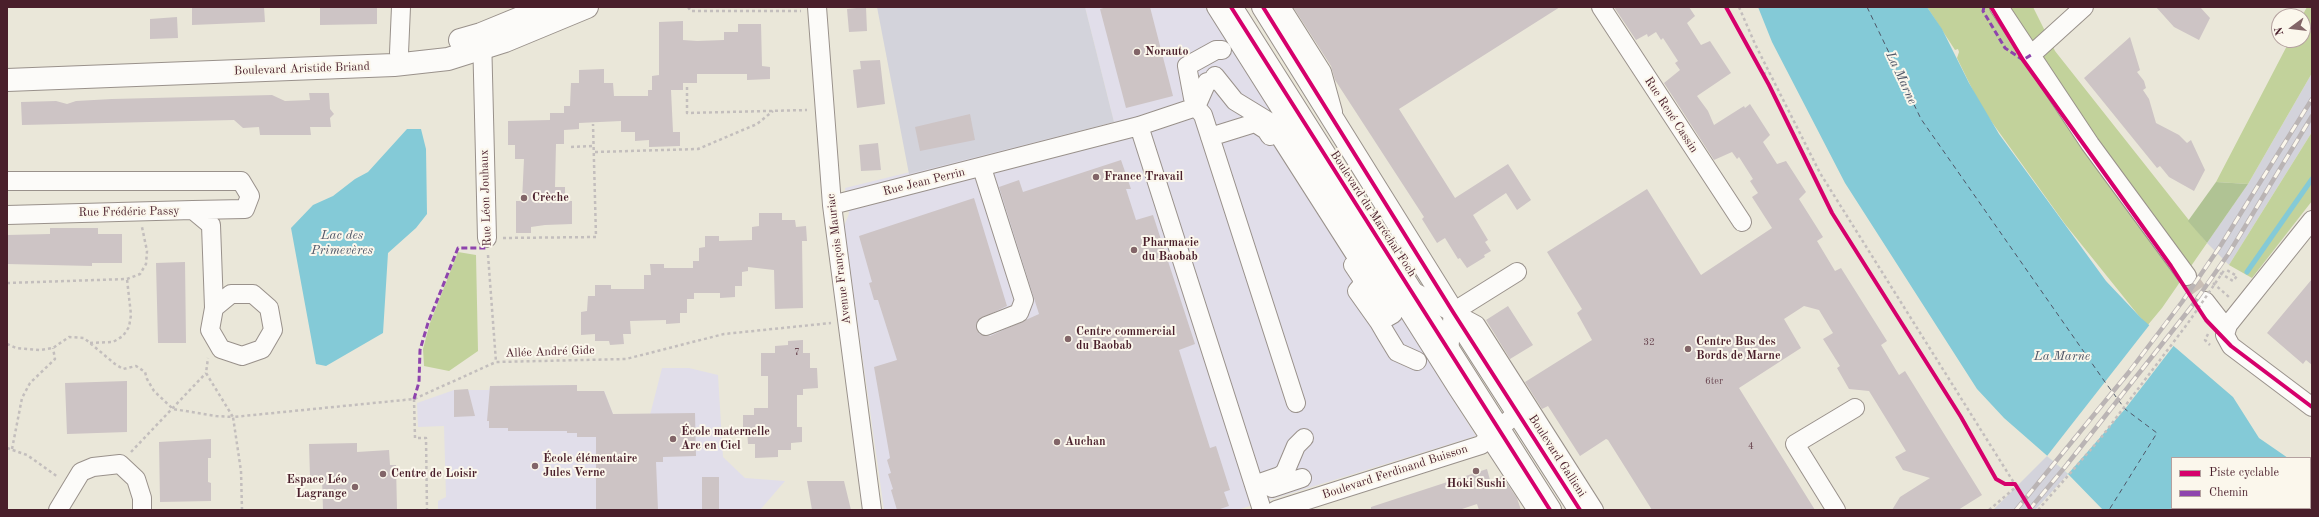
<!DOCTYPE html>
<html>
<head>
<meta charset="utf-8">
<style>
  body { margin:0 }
  #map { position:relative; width:2319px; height:517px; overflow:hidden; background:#eae7d9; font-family:"Old Standard TT",serif }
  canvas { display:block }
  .frame { position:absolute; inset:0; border:8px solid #4a1f2b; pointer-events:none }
  .legend { position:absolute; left:2171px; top:457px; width:140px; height:52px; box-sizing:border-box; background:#fbf7ec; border:1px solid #b4a19f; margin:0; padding:5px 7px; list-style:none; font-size:12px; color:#4a1f2b }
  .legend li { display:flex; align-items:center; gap:8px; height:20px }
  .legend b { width:20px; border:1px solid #b4a19f }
  .north { position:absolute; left:2271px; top:8px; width:40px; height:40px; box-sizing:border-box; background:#fbf7ec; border:1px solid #b4a19f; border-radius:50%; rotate:255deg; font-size:11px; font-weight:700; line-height:16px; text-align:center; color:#4a1f2b }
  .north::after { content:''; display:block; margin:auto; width:14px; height:18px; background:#826568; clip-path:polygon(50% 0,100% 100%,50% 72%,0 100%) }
</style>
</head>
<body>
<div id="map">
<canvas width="2319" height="517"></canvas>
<div class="frame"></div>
<ul class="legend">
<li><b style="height:5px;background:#d6006c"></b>Piste cyclable</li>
<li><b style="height:5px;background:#8e44ad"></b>Chemin</li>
</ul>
<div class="north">N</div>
</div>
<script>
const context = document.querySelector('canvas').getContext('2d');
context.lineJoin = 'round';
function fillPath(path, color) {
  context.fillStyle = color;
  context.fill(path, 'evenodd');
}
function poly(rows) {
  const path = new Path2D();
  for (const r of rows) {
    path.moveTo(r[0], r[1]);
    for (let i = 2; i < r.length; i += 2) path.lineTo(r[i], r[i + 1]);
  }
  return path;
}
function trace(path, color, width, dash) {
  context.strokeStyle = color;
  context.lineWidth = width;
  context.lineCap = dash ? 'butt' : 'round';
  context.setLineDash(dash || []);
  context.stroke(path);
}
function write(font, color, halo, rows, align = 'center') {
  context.font = font + ' "Old Standard TT",serif';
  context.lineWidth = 4;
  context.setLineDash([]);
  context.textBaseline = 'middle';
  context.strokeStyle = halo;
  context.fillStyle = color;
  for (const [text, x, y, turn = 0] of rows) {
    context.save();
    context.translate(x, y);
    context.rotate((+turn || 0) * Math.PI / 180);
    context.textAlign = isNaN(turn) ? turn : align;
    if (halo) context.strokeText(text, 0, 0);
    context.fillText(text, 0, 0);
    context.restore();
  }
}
fillPath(poly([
  [1085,7,1205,7,1476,436,1237,510,884,510,844,226,849,214,845,188,1114,122],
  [662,368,689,368,718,375,723,457,745,478,785,481,760,510,438,510,438,501,446,497,444,426,418,427,417,403,454,390,489,390,490,386,577,385,577,391,604,391,613,414,650,415]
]), '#e1deea');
fillPath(poly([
  [877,7,1085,7,1114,122,909,174],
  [2312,73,2312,132,2229,265,2207,243,2248,184],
  [2047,456,2068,474,2035,510,1993,510]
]), '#d3d3db');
fillPath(poly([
  [1927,7,2033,7,2055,51,2207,243,2162,308,2147,326,2065,224,1981,107,1957,58,1959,52,1958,49,1955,50],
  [2307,7,2312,7,2312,73,2248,184,2216,182,2290,40,2303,40,2302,16],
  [2312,132,2312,201,2252,278,2229,265],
  [458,252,476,255,478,351,449,371,424,366,423,349,430,323]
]), '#c2d29b');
fillPath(poly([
  [2216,182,2248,184,2207,243,2188,221]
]), '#b0c394');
fillPath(poly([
  [1758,7,1927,7,1942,29,1969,83,1999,134,2106,281,2141,318,2233,397,2259,438,2288,458,2172,458,2172,508,2310,508,2310,473,2312,475,2312,510,2103,510,2068,474,2004,418,1977,389,1845,183,1772,42],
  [407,129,421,129,426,149,427,214,416,228,388,253,383,333,326,366,316,364,291,228,313,205,333,196,355,179,368,172]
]), '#84cad7');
fillPath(poly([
  [2151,323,2175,344,2125,409,2068,474,2047,456]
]), '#eae7d9');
trace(poly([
  [2247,272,2312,179]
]), '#84cad7', 5);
trace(poly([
  [1867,7,1921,119,2105,382,2125,409,2157,433,2109,510]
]), '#4f5667', 1, [5, 4]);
fillPath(poly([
  [192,7,264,7,265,22,192,25],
  [320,7,377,7,377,24,320,25],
  [866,7,867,31,849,32,847,9],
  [1107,7,1150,7,1173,96,1126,108,1100,9],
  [1293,7,1560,7,1399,109,1455,198,1508,164,1531,200,1517,210,1506,193,1473,215,1488,240,1485,242,1491,251,1484,255,1485,257,1467,268,1460,258,1458,259,1445,238,1437,243,1422,219,1424,217,1335,80,1331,66],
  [1614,7,1689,7,1695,16,1687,23,1701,45,1710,41,1731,73,1697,96,1708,111,1714,125,1744,106,1745,108,1750,104,1770,135,1763,142,1777,164,1786,161,1806,192,1799,199,1823,237,1817,241,1835,271,1841,268,1887,341,1881,345,1899,375,1905,371,1982,495,1958,510,1892,510,1900,497,1930,478,1903,470,1895,457,1906,451,1890,425,1869,391,1849,389,1837,368,1840,366,1823,339,1833,333,1819,310,1804,306,1784,319,1801,348,1739,388,1815,510,1652,510,1608,440,1606,439,1580,456,1548,406,1542,409,1525,382,1592,340,1577,313,1582,309,1547,252,1647,189,1701,275,1772,228,1752,197,1758,193,1750,181,1753,179,1739,157,1737,159,1732,152,1714,160,1664,83,1680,70,1675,63,1678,61,1663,38,1661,40,1656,32,1648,37,1647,34,1636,40],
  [2156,7,2200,7,2210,18,2199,40,2174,27],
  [177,17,178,38,150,39,150,19],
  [683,21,683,40,697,41,724,40,724,32,738,32,738,24,761,24,762,66,770,67,770,79,747,80,747,74,697,74,697,83,683,83,683,90,671,90,673,132,680,132,680,146,649,147,649,140,635,141,635,132,621,132,621,121,579,123,579,129,564,130,564,144,556,144,555,187,565,187,565,201,572,201,572,224,545,225,531,227,531,233,516,233,516,201,522,201,524,159,515,159,515,145,508,145,508,121,550,120,550,113,564,113,564,106,570,106,571,83,579,83,579,70,604,69,604,83,613,83,614,96,648,96,648,90,652,90,652,76,659,75,659,22],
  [2130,37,2140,70,2137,72,2144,81,2146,88,2143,90,2149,99,2156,123,2179,135,2187,143,2191,140,2205,170,2194,191,2169,177,2160,166,2157,168,2084,78],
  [880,60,885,104,857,108,853,70,861,69,860,61],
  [309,93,329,93,330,109,334,114,330,118,331,127,310,127,311,135,260,135,259,127,243,128,234,120,22,125,21,102,56,101,67,104,76,101,112,99,272,95,285,101,310,100],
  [970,114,975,140,920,151,915,127],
  [878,143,881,170,861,171,859,145],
  [1121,160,1131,189,1126,189,1136,220,1153,215,1195,344,1179,350,1210,448,1216,446,1230,490,1224,492,1229,506,1217,510,897,510,891,490,893,489,888,474,891,473,887,460,890,458,874,367,897,360,878,300,874,300,869,283,872,282,859,236,974,198,1007,306,978,320,976,325,979,334,990,336,1039,314,999,187,1019,180,1023,192],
  [759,213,782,213,782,220,795,220,796,227,806,226,807,241,802,241,803,308,775,309,774,270,748,267,748,271,742,272,742,286,735,286,735,297,720,298,720,293,694,293,694,299,687,299,687,313,680,313,680,323,666,324,666,320,630,321,631,334,623,334,624,344,610,345,609,341,595,341,595,334,581,335,581,312,587,311,588,296,595,296,595,285,611,285,611,289,644,289,644,275,651,275,650,264,664,264,664,268,693,268,693,261,699,261,699,248,705,247,705,236,719,236,719,241,752,240,752,227,759,226],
  [50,228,98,228,98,234,122,234,122,263,92,263,92,266,7,264,7,235,50,234],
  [185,262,186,343,158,343,156,263],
  [2312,279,2312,365,2306,360,2303,364,2267,333],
  [1508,306,1533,345,1510,359,1486,320],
  [803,340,803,353,810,353,810,368,817,368,818,388,803,389,803,395,797,395,797,427,802,427,802,442,791,443,791,450,778,450,778,457,755,458,755,444,748,444,747,430,743,430,743,415,754,415,754,408,768,408,768,376,761,376,761,353,775,353,775,346,788,345,788,341],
  [127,381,127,432,67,434,65,383],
  [577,385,577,391,604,391,613,414,695,413,696,456,663,457,663,462,656,462,658,510,596,510,596,437,577,437,577,433,567,433,567,431,508,431,508,428,489,428,489,421,487,421,490,386],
  [468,389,475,416,454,417,454,390],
  [211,439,211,458,208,458,208,482,211,483,211,501,160,502,159,442],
  [357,443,357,452,389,450,390,465,396,465,397,510,323,510,322,477,310,477,309,444],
  [1487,469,1490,480,1502,476,1517,498,1521,510,1479,510,1477,504,1459,510,1371,510,1371,507],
  [702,477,719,477,719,510,702,510],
  [807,481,844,481,851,510,812,510]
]), '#cdc4c5');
trace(poly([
  [2187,276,2205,301]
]), '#cabfb6', 18, [18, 9]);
const minor = poly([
  [817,7,832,205,872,510],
  [1216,7,1457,388,1537,510],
  [1281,7,1322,72,1333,112],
  [1601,7,1742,222],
  [1999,7,2090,144,2187,276],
  [482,35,487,238],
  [1222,50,1216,50,1187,66,1193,98,1196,107,1203,115,1296,403],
  [399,53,401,7],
  [2031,55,2084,7],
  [1215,76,1235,101,1271,123,1393,314,1379,322,1386,334,1397,352,1417,361],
  [1139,126,1262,510],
  [1210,137,1255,123,1266,130,1270,136],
  [982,168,1024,300,1019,313,986,326],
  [7,181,241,181,250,196,245,209,193,210],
  [832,205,1139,126,1196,107,1207,82,1212,81],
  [7,215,193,210,211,225,214,308,210,330,221,349,242,356,262,349,273,330,269,308,253,294,231,294,214,308],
  [2312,220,2228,325,2225,335,2231,346,2312,407],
  [1353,265,1361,277,1363,284,1357,291,1379,322],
  [1409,289,1476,325,1594,510],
  [2205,301,2226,328],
  [1449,351,1453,312,1517,272],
  [1254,485,1280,476,1285,472,1296,446,1304,438],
  [1272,488,1302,478],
  [58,510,81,472,93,467,120,464,136,479,142,498,142,510],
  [1276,510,1481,445,1518,412],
  [1836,510,1795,444,1855,408]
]);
const major = poly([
  [1231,7,1550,510],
  [1263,7,1453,312,1580,510],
  [460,40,481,34,547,7],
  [7,80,394,65,448,59,505,41,587,7]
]);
trace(minor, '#99918b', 20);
trace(major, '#99918b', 24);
trace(poly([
  [688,7,691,11,801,11],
  [1739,7,1755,44,1820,173,2031,510],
  [1763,74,1769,72],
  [687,87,687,113,807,110],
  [571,147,594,146],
  [595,152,698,149,757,124,773,111],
  [503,238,596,237,593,124],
  [488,255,496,362],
  [2220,273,2233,281,2237,276,2225,269],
  [7,283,127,279,140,274,146,264,147,251,142,227],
  [2213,283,2229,297],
  [2208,334,2205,340,2210,345],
  [90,343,113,342,123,336,129,327,131,315,127,279],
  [7,344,16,348,40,350,53,348,69,337,84,338,115,364,123,369,136,366,145,372,147,379,154,391,173,409,216,416,233,417,206,373,208,358],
  [414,399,415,438,426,438,427,510],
  [7,448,27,455,58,477],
  [12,449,22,398,30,383,55,359,53,348],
  [131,452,206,373],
  [242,510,241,471,233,417,414,399,496,362,626,359,724,334,831,323],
  [1989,510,2017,486]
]), '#c3bebd', 2.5, [3, 3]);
trace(minor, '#fcfbf9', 18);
trace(major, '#fcfbf9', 22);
const rail = poly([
  [2016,510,2129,372,2182,302,2221,245,2312,99],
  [2029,510,2065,467,2192,306,2229,253,2312,116]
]);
trace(rail, '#bab4b4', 4.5);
trace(rail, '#fbf7ec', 3, [9]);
trace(poly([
  [2038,510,2100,439,2188,323,2225,269]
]), '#c3bebd', 2.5, [3, 3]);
trace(poly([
  [1984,7,1983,11,2005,48,2023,60,2031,55],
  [414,399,419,382,420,350,428,323,458,248,488,248]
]), '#8e44ad', 3, [6, 3]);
trace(poly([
  [1231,7,1550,510],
  [1263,7,1453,312,1580,510],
  [1726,7,1769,85,1832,213,1961,417,1996,479,2005,484,2015,484,2031,510],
  [1991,7,2023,60,2171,266,2206,320,2231,346,2312,407]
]), '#d6006c', 4);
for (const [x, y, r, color] of [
  [1137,52,4,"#826568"],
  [1096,177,4,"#826568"],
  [524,198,4,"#826568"],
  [1134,250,4,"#826568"],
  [1068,339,4,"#826568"],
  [1688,349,4,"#826568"],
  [673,439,4,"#826568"],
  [1057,442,4,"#826568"],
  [535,466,4,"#826568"],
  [1476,471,4,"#826568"],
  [383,474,4,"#826568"],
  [355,487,4,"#826568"]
]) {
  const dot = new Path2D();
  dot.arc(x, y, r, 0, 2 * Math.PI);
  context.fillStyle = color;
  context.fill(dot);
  trace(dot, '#fbf7ec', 1.5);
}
write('10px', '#6b4852', null, [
  ["32",1649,342],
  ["7",797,352],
  ["6ter",1714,381],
  ["4",1751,446]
]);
write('bold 12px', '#4a1f2b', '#fbf7ec', [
  ["Norauto",1145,52],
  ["France Travail",1104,177],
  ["Crèche",532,198],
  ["Pharmacie",1142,243],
  ["du Baobab",1142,257],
  ["Centre commercial",1076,332],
  ["du Baobab",1076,346],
  ["Centre Bus des",1696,342],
  ["Bords de Marne",1696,356],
  ["École maternelle",681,432],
  ["Arc en Ciel",681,446],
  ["Auchan",1065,442],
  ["École élémentaire",543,459],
  ["Jules Verne",543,473],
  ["Centre de Loisir",391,474],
  ["Espace Léo",347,480,"right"],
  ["Lagrange",347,494,"right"],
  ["Hoki Sushi",1476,484,"center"]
], 'left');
write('12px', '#4a1f2b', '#fbf7ec', [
  ["Boulevard Aristide Briand",302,69,-2],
  ["Rue René Cassin",1671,115,57],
  ["Rue Jean Perrin",924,182,-14],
  ["Rue Léon Jouhaux",486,198,-92],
  ["Rue Frédéric Passy",129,212,-1],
  ["Boulevard du Maréchal Foch",1373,214,57],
  ["Avenue François Mauriac",839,259,-97],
  ["Allée André Gide",550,352,-2],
  ["Boulevard Gallieni",1557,456,57],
  ["Boulevard Ferdinand Buisson",1395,472,-18]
]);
write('italic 13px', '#4f5667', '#fbf7ec', [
  ["La Marne",1901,78,65],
  ["Lac des",342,236],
  ["Primevères",342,251],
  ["La Marne",2062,357]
]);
</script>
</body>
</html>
